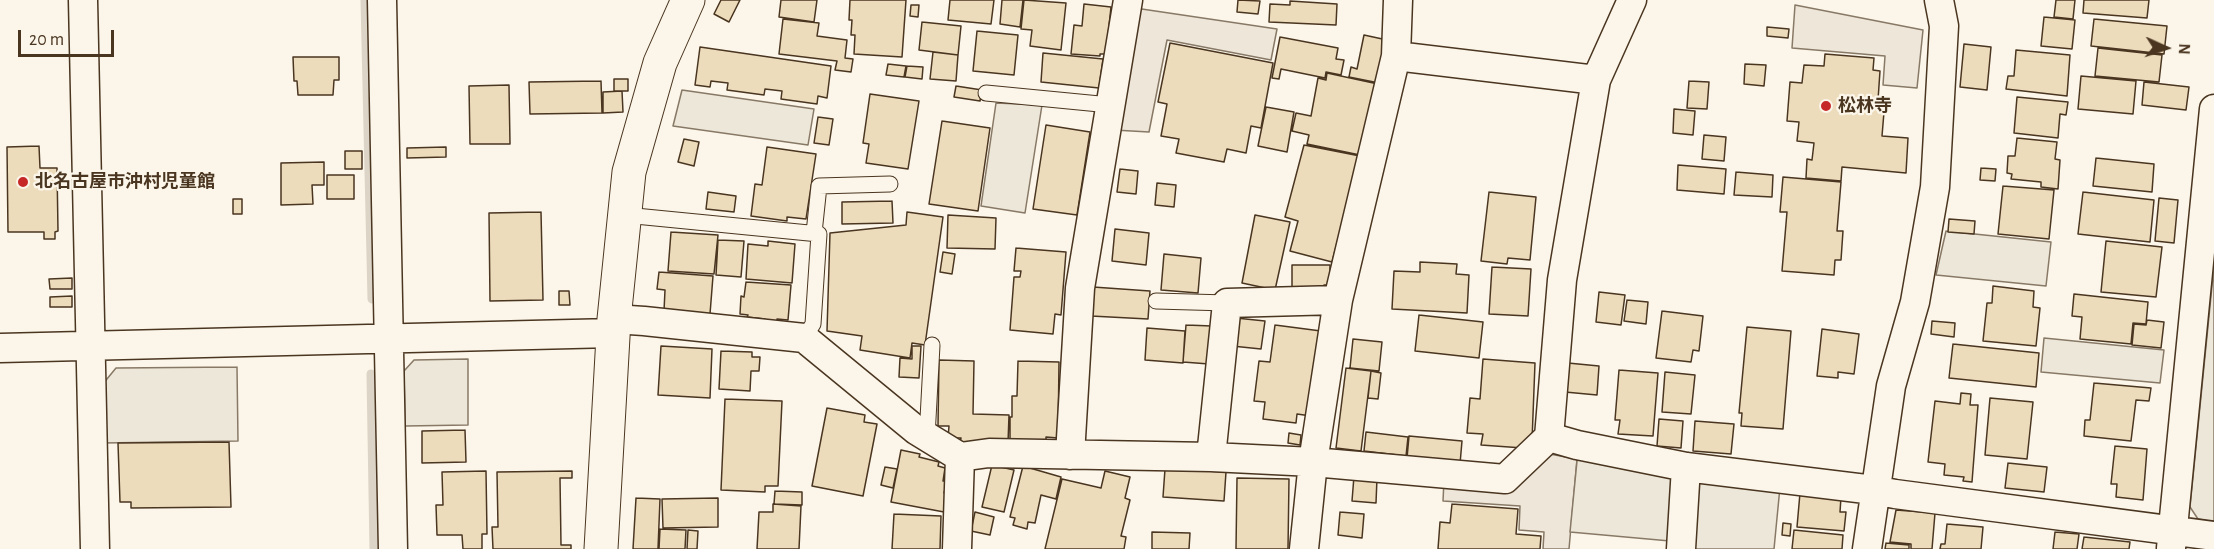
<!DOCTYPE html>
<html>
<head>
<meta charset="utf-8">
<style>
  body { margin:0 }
  #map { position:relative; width:2214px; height:549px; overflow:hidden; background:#fbf6e9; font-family:"Alegreya Sans",sans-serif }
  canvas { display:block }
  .north { position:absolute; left:2136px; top:18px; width:60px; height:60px; -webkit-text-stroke:4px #fbf6e9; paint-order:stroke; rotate:93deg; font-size:16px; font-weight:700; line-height:24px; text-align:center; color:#4a3520 }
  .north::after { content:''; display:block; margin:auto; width:21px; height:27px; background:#4a3520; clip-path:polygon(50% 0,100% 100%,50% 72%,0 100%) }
  .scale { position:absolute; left:18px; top:30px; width:96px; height:27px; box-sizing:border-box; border:3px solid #4a3520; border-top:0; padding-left:8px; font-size:18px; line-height:21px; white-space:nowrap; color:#4a3520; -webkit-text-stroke:4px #fbf6e9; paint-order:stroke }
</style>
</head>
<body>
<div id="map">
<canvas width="2214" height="549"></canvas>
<div class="north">N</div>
<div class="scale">20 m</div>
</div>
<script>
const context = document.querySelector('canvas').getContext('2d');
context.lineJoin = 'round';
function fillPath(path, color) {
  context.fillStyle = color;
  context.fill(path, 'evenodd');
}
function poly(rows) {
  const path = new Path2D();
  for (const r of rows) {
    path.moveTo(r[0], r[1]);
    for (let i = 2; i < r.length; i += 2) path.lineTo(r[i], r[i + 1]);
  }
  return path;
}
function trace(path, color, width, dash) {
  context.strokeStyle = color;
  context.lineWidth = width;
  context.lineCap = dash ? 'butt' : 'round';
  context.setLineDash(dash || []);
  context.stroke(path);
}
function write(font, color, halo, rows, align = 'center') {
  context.font = font + ' "Alegreya Sans","Noto Sans JP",sans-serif';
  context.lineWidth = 4.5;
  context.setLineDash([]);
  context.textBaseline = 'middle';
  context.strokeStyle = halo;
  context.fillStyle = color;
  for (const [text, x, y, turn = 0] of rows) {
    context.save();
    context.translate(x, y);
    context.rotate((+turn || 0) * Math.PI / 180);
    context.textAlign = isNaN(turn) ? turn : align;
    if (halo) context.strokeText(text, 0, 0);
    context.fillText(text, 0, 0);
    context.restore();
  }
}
const green = poly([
  [1795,5,1923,30,1917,88,1883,85,1885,56,1792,48,1795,5],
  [1135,8,1277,29,1271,60,1167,40,1149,132,1114,130,1135,8],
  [1544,453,1577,459,1569,549,1543,549,1544,532,1519,530,1520,506,1443,501,1444,480,1544,453]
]);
fillPath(green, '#ede6d9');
trace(green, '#887966', 1.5);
const parking = poly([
  [682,90,814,109,808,145,673,126,682,90],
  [996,103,1042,105,1025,213,981,206,996,103],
  [1946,231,2051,242,2046,286,1936,275,1946,231],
  [2214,266,2214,522,2198,519,2190,507,2214,266],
  [2044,338,2164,350,2160,383,2041,372,2044,338],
  [468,359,468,425,405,426,404,371,414,360,468,359],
  [237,367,238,441,102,443,102,385,116,368,237,367],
  [1578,451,1668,469,1675,480,1670,541,1570,532,1578,451],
  [1708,478,1780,487,1774,549,1693,549,1697,485,1708,478]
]);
fillPath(parking, '#ede7d9');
trace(parking, '#887966', 1.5);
trace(poly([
  [365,0,372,299],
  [371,374,374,549]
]), '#dcd4c6', 9);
const building = poly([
  [721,0,740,0,729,22,714,14,721,0],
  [781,0,817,0,814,22,779,17,781,0],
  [850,0,906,0,902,57,854,54,855,35,851,35,852,20,849,20,850,0],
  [950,0,994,0,991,24,948,20,950,0],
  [1002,0,1023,0,1020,27,1000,24,1002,0],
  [1024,0,1066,3,1061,50,1030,46,1032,30,1021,29,1024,0],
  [1238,0,1260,1,1258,14,1237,12,1238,0],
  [2056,0,2075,0,2073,19,2054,17,2056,0],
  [2084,0,2149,0,2147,18,2083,13,2084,0],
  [1290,1,1337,4,1336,25,1269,22,1270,4,1290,5,1290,1],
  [1084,4,1111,7,1106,54,1100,54,1100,56,1071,54,1074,25,1082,26,1084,4],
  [911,5,919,5,918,17,910,16,911,5],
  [2044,17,2075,20,2072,49,2041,46,2044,17],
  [783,19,819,23,817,36,847,40,845,58,853,59,851,72,835,70,837,61,779,54,783,19],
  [2094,19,2167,26,2164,54,2091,46,2094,19],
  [922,22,961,26,958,55,919,50,922,22],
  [1767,27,1789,29,1788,38,1767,36,1767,27],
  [977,31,1018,35,1014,75,973,71,977,31],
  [1364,35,1387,40,1379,83,1349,77,1351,67,1357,69,1364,35],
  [1280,37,1338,48,1336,59,1344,60,1341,75,1326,72,1325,78,1281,69,1279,79,1272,78,1280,37],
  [1170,43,1273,63,1261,128,1251,126,1246,153,1227,149,1224,162,1176,153,1179,139,1161,136,1167,104,1158,102,1170,43],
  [1964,44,1991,47,1987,90,1960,87,1964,44],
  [700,47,831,66,827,98,818,96,817,104,781,99,782,91,765,89,764,95,727,90,728,83,711,81,710,87,695,85,700,47],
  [2098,48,2162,55,2159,82,2095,76,2098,48],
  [2016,50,2070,55,2067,96,2006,89,2008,76,2014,76,2016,50],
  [933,52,958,55,956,81,930,79,933,52],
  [1043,53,1103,59,1099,88,1041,82,1043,53],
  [1825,54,1874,58,1873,70,1880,71,1878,100,1885,100,1882,136,1908,138,1906,173,1842,167,1841,181,1806,178,1807,159,1812,160,1814,143,1797,141,1799,122,1787,121,1790,82,1802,83,1804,65,1824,66,1825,54],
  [293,57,339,57,339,80,334,80,333,95,298,95,297,81,294,81,293,57],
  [888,64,906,66,904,77,886,75,888,64],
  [1745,64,1766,65,1764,86,1744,84,1745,64],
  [907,66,923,67,922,79,905,77,907,66],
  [1327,73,1378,84,1360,155,1307,144,1309,135,1292,131,1296,113,1311,116,1318,78,1326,80,1327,73],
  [2081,76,2136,81,2133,114,2078,109,2081,76],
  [614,79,628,79,628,91,614,91,614,79],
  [601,81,602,113,530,114,529,82,601,81],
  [1689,81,1709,82,1707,109,1687,108,1689,81],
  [2144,82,2189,87,2186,110,2142,105,2144,82],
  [509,85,510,144,470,144,469,86,509,85],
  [956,86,982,90,980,101,954,97,956,86],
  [622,91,623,112,603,113,603,92,622,91],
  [870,94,919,101,908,169,866,163,869,144,863,143,870,94],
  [2017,97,2068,102,2066,115,2060,114,2058,138,2014,133,2017,97],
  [1266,107,1294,112,1287,152,1258,146,1266,107],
  [1674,109,1695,111,1693,135,1673,133,1674,109],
  [818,117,833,119,829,145,814,143,818,117],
  [942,121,990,128,978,211,929,204,942,121],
  [1046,125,1090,132,1077,215,1033,209,1046,125],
  [1704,135,1726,137,1724,161,1702,159,1704,135],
  [2017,138,2057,142,2055,159,2060,160,2058,189,2041,187,2041,182,2011,179,2012,174,2007,173,2008,156,2015,156,2017,138],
  [684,139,699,142,694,166,678,162,684,139],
  [1304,145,1360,156,1332,262,1290,251,1298,221,1285,217,1304,145],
  [39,146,40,168,57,168,58,231,55,232,55,239,44,239,44,232,8,232,7,147,39,146],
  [446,147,446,157,407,158,407,148,446,147],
  [767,147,816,154,806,219,787,217,787,221,751,216,755,184,762,185,767,147],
  [345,151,362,151,362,169,345,169,345,151],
  [2096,158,2154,164,2152,192,2093,186,2096,158],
  [324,162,324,185,312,185,313,204,281,205,281,163,324,162],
  [1678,165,1726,169,1724,194,1677,190,1678,165],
  [1981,168,1996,169,1995,181,1980,180,1981,168],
  [1120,169,1138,171,1136,194,1117,192,1120,169],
  [1736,172,1773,175,1772,197,1734,195,1736,172],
  [327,175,354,175,354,199,327,199,327,175],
  [1783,177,1841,182,1837,231,1843,231,1841,260,1835,260,1834,275,1782,271,1787,212,1780,212,1783,177],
  [1157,183,1176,185,1174,207,1155,205,1157,183],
  [2003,186,2054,190,2049,239,1998,234,2003,186],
  [708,192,736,196,734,212,706,209,708,192],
  [1489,192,1536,197,1530,260,1508,258,1507,264,1481,261,1489,192],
  [2083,192,2154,200,2150,242,2078,234,2083,192],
  [2159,198,2178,200,2174,243,2155,241,2159,198],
  [233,199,242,199,242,214,233,214,233,199],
  [892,201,893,223,842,224,842,202,892,201],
  [541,212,543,300,490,301,489,213,541,212],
  [907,212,943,217,925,345,912,343,910,358,860,350,862,336,827,331,830,233,906,225,907,212],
  [948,215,996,218,995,249,947,248,948,215],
  [1255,215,1290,222,1275,290,1242,283,1255,215],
  [1949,219,1975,221,1974,234,1948,232,1949,219],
  [1115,229,1149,233,1146,265,1112,261,1115,229],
  [671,232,718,235,714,274,668,271,671,232],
  [718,240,744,241,741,277,716,275,718,240],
  [768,241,795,244,792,283,746,279,748,244,768,246,768,241],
  [2106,241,2162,247,2156,297,2101,292,2106,241],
  [1016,248,1066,252,1061,315,1055,314,1053,334,1010,330,1014,277,1020,277,1021,271,1014,271,1016,248],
  [943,252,955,254,952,274,940,272,943,252],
  [1164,254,1201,258,1198,293,1161,290,1164,254],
  [1420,262,1457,264,1456,274,1469,275,1467,313,1392,309,1394,271,1420,272,1420,262],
  [1292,265,1330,265,1330,285,1324,285,1323,290,1292,290,1292,265],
  [1492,267,1531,269,1528,316,1489,314,1492,267],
  [659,272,713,276,710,314,664,311,665,290,657,289,659,272],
  [72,278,72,289,50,289,49,279,72,278],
  [746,282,791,285,788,320,777,319,777,323,765,322,765,319,747,317,748,315,740,314,741,296,744,297,746,282],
  [1993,286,2034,291,2033,307,2040,308,2036,346,1983,341,1987,303,1992,303,1993,286],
  [1093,287,1150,291,1148,319,1091,316,1093,287],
  [559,291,569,291,570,305,559,305,559,291],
  [1599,292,1625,295,1621,325,1596,322,1599,292],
  [2074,294,2148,302,2146,324,2133,323,2131,344,2080,339,2082,317,2072,316,2074,294],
  [72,296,72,307,50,307,50,297,72,296],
  [1627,300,1648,302,1646,324,1624,321,1627,300],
  [1662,311,1703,316,1699,351,1693,350,1691,362,1656,358,1662,311],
  [1419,315,1483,322,1479,358,1415,351,1419,315],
  [1236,318,1265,321,1261,349,1232,346,1236,318],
  [2147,320,2164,322,2161,348,2132,345,2134,324,2146,325,2147,320],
  [1932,321,1955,323,1954,337,1931,334,1932,321],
  [1186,325,1212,326,1209,364,1183,362,1186,325],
  [1275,325,1321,331,1311,416,1297,414,1296,423,1263,419,1265,402,1254,401,1259,361,1270,362,1275,325],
  [1747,327,1791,331,1783,429,1741,426,1742,413,1739,413,1747,327],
  [1147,328,1185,331,1183,363,1145,360,1147,328],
  [1822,329,1859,334,1854,374,1838,372,1838,378,1817,376,1822,329],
  [1353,339,1382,342,1379,371,1350,368,1353,339],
  [1953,344,2039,353,2036,387,1949,378,1953,344],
  [661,346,712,349,710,398,658,395,661,346],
  [912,346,921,346,919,378,899,377,900,358,912,359,912,346],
  [721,351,752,352,752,357,760,357,759,371,751,371,750,391,719,389,721,351],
  [1483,359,1535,363,1532,441,1524,441,1523,448,1481,445,1483,434,1467,433,1470,398,1480,399,1483,359],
  [939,360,974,361,973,414,1009,415,1008,443,960,442,961,438,948,438,949,426,938,426,939,360],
  [1018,361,1059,362,1058,438,1046,437,1046,442,1010,441,1010,417,1012,417,1012,396,1017,396,1018,361],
  [1568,363,1599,366,1597,395,1565,392,1568,363],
  [1346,368,1371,371,1361,451,1336,448,1346,368],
  [1619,370,1658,373,1653,436,1618,434,1620,420,1615,420,1619,370],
  [1371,371,1381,373,1378,399,1368,398,1371,371],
  [1665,372,1695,375,1691,414,1662,412,1665,372],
  [2094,383,2151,388,2149,401,2136,400,2131,441,2084,436,2085,420,2090,420,2094,383],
  [1961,393,1971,394,1970,405,1978,405,1972,482,1963,481,1964,477,1944,475,1945,464,1928,462,1935,401,1960,404,1961,393],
  [1990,398,2033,402,2027,459,1985,455,1990,398],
  [725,399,782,401,778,486,765,486,765,492,721,490,725,399],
  [827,408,865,415,864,422,877,424,863,496,812,486,827,408],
  [1659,419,1683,421,1681,448,1657,446,1659,419],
  [1695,421,1734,424,1731,454,1693,451,1695,421],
  [465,430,466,462,422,463,422,431,465,430],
  [1366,432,1408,437,1406,456,1364,451,1366,432],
  [1289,433,1301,435,1300,445,1288,443,1289,433],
  [1409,436,1462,441,1460,464,1407,458,1409,436],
  [229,442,231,507,131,508,131,502,120,502,118,443,229,442],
  [2115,446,2147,449,2143,500,2116,497,2117,484,2111,484,2115,446],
  [901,450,920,454,919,457,939,462,938,466,945,468,943,481,947,481,944,493,948,494,944,512,891,502,901,450],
  [2008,463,2047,467,2044,492,2005,488,2008,463],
  [992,465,1014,470,1004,512,982,507,992,465],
  [1023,466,1061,477,1056,499,1041,495,1035,523,1028,522,1027,529,1013,525,1015,518,1010,517,1023,466],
  [885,467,897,469,893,488,881,485,885,467],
  [1165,469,1226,472,1224,501,1163,497,1165,469],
  [486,471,487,534,482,534,482,549,463,549,462,535,437,535,436,505,443,505,442,472,486,471],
  [572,471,572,478,560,478,561,545,571,545,571,549,493,549,492,527,498,527,497,472,572,471],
  [1105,471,1130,477,1125,498,1130,500,1121,536,1126,537,1124,549,1045,549,1062,479,1101,488,1105,471],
  [1354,476,1377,478,1376,503,1352,501,1354,476],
  [1237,478,1289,479,1288,549,1236,549,1237,478],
  [775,491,802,492,802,505,774,504,775,491],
  [1800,493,1841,497,1840,512,1846,512,1844,531,1797,527,1800,493],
  [636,498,660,499,658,549,633,549,636,498],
  [718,498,718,527,663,528,662,499,718,498],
  [773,504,801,506,799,549,757,549,759,512,773,512,773,504],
  [1452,504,1518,509,1516,534,1541,536,1540,549,1438,549,1440,522,1450,523,1452,504],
  [1896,510,1935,513,1932,549,1911,549,1911,544,1890,542,1896,510],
  [975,512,994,517,990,535,971,531,975,512],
  [1340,512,1364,514,1362,538,1338,535,1340,512],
  [894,514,941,516,940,549,892,549,894,514],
  [1783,523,1791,524,1790,536,1782,535,1783,523],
  [1947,524,1983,527,1981,549,1940,549,1941,544,1945,544,1947,524],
  [660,529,686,530,685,549,659,549,660,529],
  [688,530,698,531,697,549,687,549,688,530],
  [1794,530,1843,535,1842,549,1792,549,1794,530],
  [1152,532,1190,533,1189,549,1152,549,1152,532],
  [2055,532,2079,534,2077,549,2053,549,2055,532],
  [2084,537,2130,542,2129,549,2082,549,2084,537],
  [1886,543,1909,545,1909,549,1885,549,1886,543]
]);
fillPath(building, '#ecdcbc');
trace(building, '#4a3520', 1.5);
const service = poly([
  [986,93,1110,105],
  [625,215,819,234,813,324,804,338],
  [814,233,819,186,890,184],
  [1156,301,1227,303],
  [927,437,932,345]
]);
const minor = poly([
  [83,0,95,549],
  [382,0,393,549],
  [1396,56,1596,80],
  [614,319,644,321,804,338,916,430,960,457,989,453,1211,457,1313,462,1505,479,1549,437,1562,280,1596,80,1632,0],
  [0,348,613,333],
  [1549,437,1577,445,1686,467,1874,490,1895,494,2214,536],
  [1070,455,1080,288,1128,0],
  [1211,457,1227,303,1338,300],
  [2171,548,2214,109],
  [957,549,960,457],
  [1304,549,1313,462,1338,300,1396,56,1398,0],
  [1681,549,1686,467],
  [1867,549,1891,386,1915,302,1935,187,1944,26,1939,0]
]);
const tertiary = poly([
  [601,549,614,319,629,172,660,63,688,0]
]);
trace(service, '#4a3520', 17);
trace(minor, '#4a3520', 31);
trace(tertiary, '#4a3520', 35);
trace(service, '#fbf6e9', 15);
trace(minor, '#fbf6e9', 28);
trace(tertiary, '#fbf6e9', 33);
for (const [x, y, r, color] of [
  [1826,106,6,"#c62828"],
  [23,182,6,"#c62828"]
]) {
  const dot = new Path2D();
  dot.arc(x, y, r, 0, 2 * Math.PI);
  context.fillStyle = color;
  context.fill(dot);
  trace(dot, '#fbf6e9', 2);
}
write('bold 18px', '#4a3520', '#fbf6e9', [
  ["松林寺",1838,106],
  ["北名古屋市沖村児童館",35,182]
], 'left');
</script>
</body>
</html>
